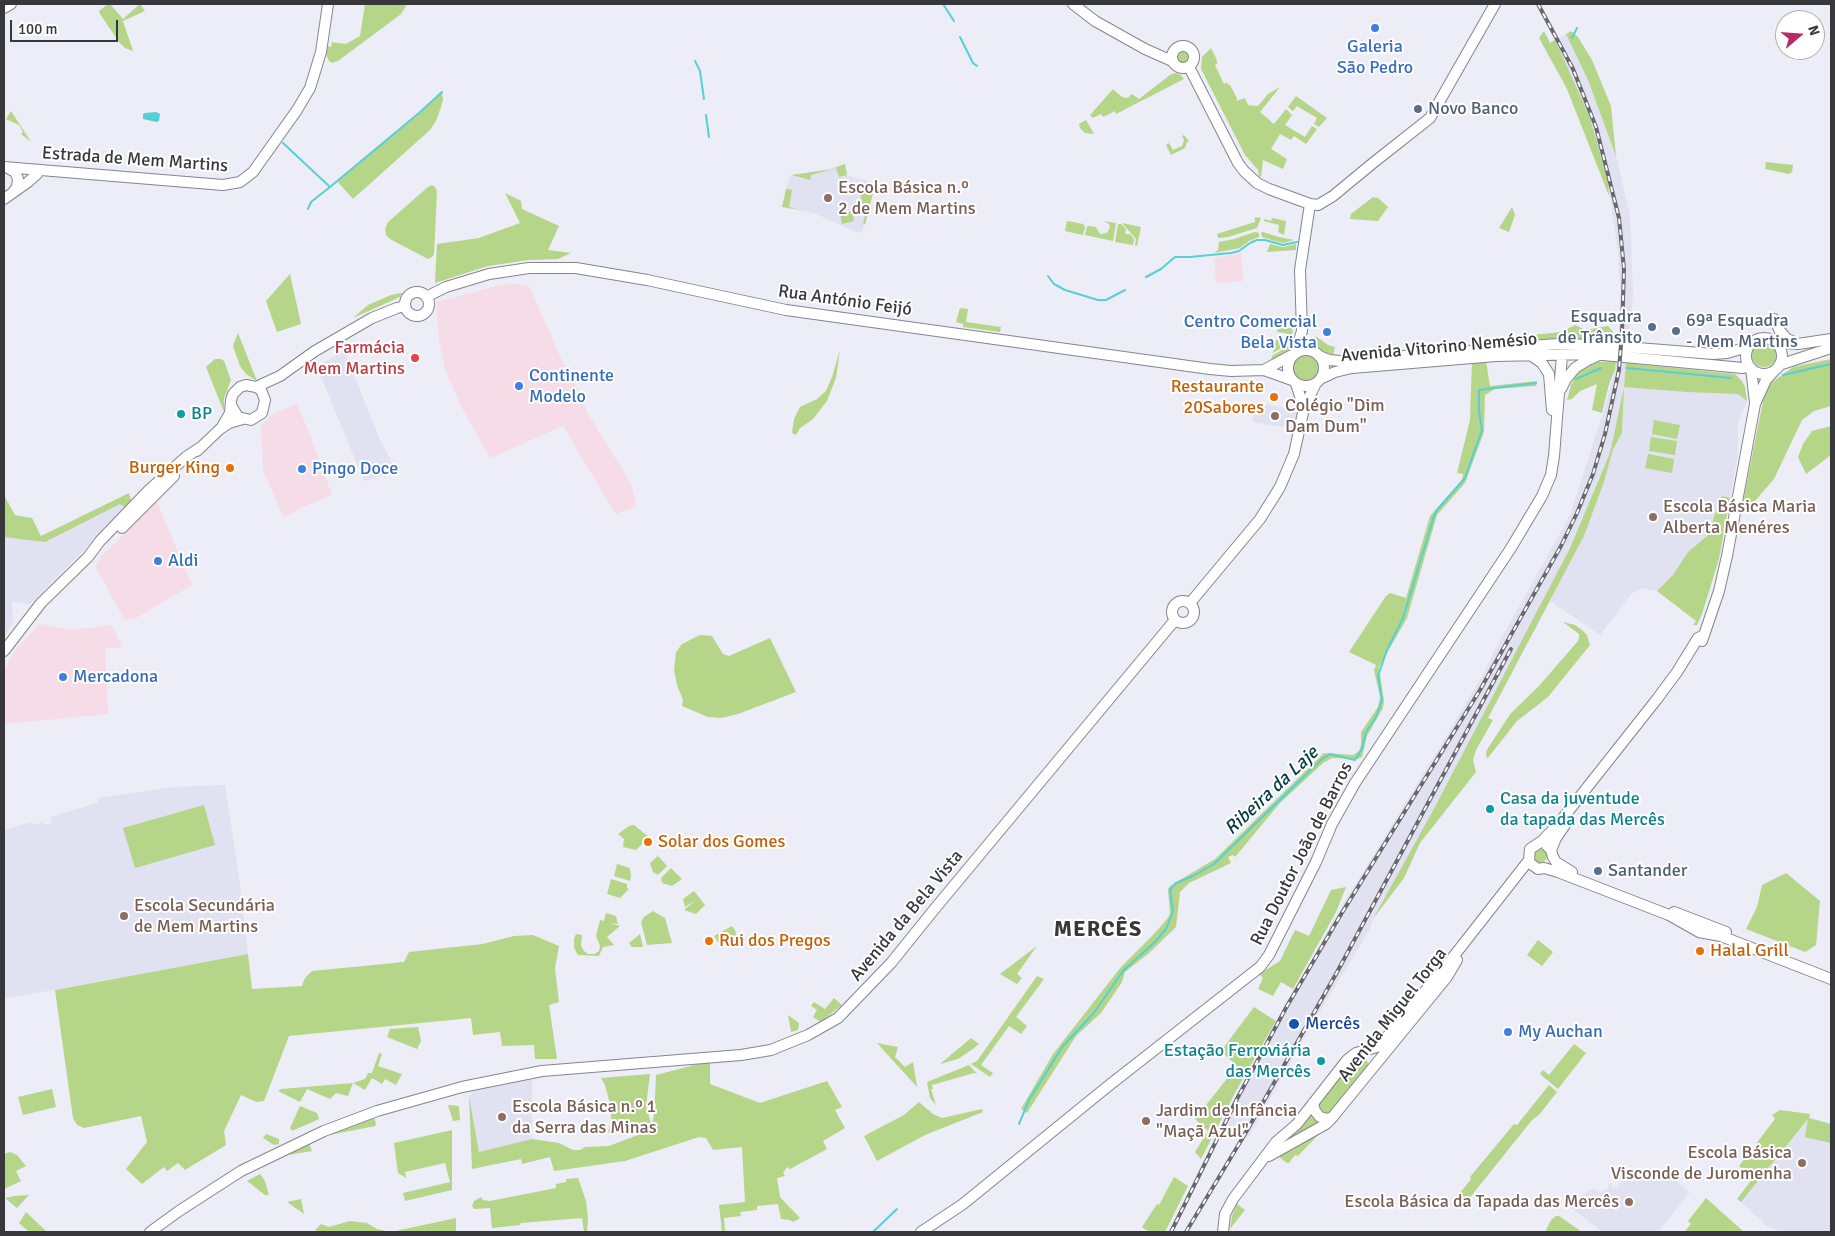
<!DOCTYPE html>
<html>
<head>
<meta charset="utf-8">
<style>
  body { margin:0 }
  #map { position:relative; width:1835px; height:1236px; overflow:hidden; background:#ecedf6; font-family:Signika,sans-serif }
  canvas { display:block }
  .frame { position:absolute; inset:0; border:5px solid #38383c; pointer-events:none }
  .north { position:absolute; left:1775px; top:10px; width:50px; height:50px; box-sizing:border-box; background:#fff; border:1px solid #afafb1; border-radius:50%; rotate:72deg; font-size:14px; font-weight:700; line-height:20px; text-align:center; color:#38383c }
  .north::after { content:''; display:block; margin:auto; width:18px; height:22px; background:#b62b65; clip-path:polygon(50% 0,100% 100%,50% 72%,0 100%) }
  .scale { position:absolute; left:10px; top:20px; width:108px; height:22px; box-sizing:border-box; border:2px solid #38383c; border-top:0; padding-left:6px; font-size:15px; line-height:18px; white-space:nowrap; color:#38383c; -webkit-text-stroke:4px #fff; paint-order:stroke }
</style>
</head>
<body>
<div id="map">
<canvas width="1835" height="1236"></canvas>
<div class="frame"></div>
<div class="north">N</div>
<div class="scale">100 m</div>
</div>
<script>
const context = document.querySelector('canvas').getContext('2d');
context.lineJoin = 'round';
function fillPath(path, color) {
  context.fillStyle = color;
  context.fill(path, 'evenodd');
}
function poly(rows) {
  const path = new Path2D();
  for (const r of rows) {
    if (r.length === 3) {
      path.moveTo(r[0] + r[2], r[1]);
      path.arc(r[0], r[1], r[2], 0, 2 * Math.PI);
      continue;
    }
    path.moveTo(r[0], r[1]);
    for (let i = 2; i < r.length; i += 2) path.lineTo(r[i], r[i + 1]);
  }
  return path;
}
function trace(path, color, width, dash) {
  context.strokeStyle = color;
  context.lineWidth = width;
  context.lineCap = dash ? 'butt' : 'round';
  context.setLineDash(dash || []);
  context.stroke(path);
}
function write(font, color, halo, rows, align = 'center') {
  context.font = font + ' Signika,sans-serif';
  context.lineWidth = 4;
  context.setLineDash([]);
  context.textBaseline = 'middle';
  context.strokeStyle = halo;
  context.fillStyle = color;
  for (const [text, x, y, turn = 0] of rows) {
    context.save();
    context.translate(x, y);
    context.rotate((+turn || 0) * Math.PI / 180);
    context.textAlign = isNaN(turn) ? turn : align;
    if (halo) context.strokeText(text, 0, 0);
    context.fillText(text, 0, 0);
    context.restore();
  }
}
fillPath(poly([
  [1241,253,1243,281,1216,283,1214,258],
  [508,283,529,286,563,363,582,397,587,412,631,484,637,506,616,514,563,426,490,458,463,410,446,372,439,341,436,302],
  [297,404,309,432,332,495,303,507,284,518,263,470,261,426,273,414],
  [157,502,192,585,136,618,125,621,95,565,103,555],
  [39,624,73,630,112,625,122,647,105,649,108,714,4,724,4,672,13,653]
]), '#f5dce6');
fillPath(poly([
  [1566,34,1588,80,1616,155,1630,216,1633,293,1630,333,1624,387,1686,392,1738,394,1747,401,1738,423,1738,454,1730,498,1722,496,1707,536,1688,552,1673,575,1657,591,1642,588,1631,594,1600,635,1550,601,1584,536,1604,482,1613,448,1622,433,1623,396,1610,453,1570,548,1467,750,1373,919,1370,929,1308,1031,1249,1136,1222,1121,1339,911,1441,745,1485,671,1493,653,1558,537,1571,512,1603,413,1615,370,1619,332,1620,288,1618,252,1610,197,1606,180,1553,42],
  [845,164,847,175,871,182,871,188,874,189,862,232,858,233,814,213,782,207,790,175,823,171],
  [344,350,380,440,397,471,364,481,317,367],
  [1256,402,1299,411,1295,429,1252,422],
  [120,503,126,508,30,604,12,602,13,623,4,637,4,537,45,541],
  [225,785,239,877,248,954,4,999,4,830,31,822,33,825,42,822,44,825,51,823,50,817,97,803,99,798,174,787],
  [532,1079,532,1139,479,1152,469,1096,474,1091],
  [1809,1118,1831,1124,1831,1232,1783,1232,1767,1226,1741,1202],
  [1664,1172,1690,1192,1658,1232,1603,1232,1571,1208,1584,1194,1594,1188,1600,1192,1608,1189,1609,1184,1611,1183,1612,1188,1619,1187,1619,1182,1647,1178]
]), '#e0e1f1');
fillPath(poly([
  [108,4,110,4,123,19,140,4,145,11,123,21,133,51,125,48,119,42,100,14,99,11],
  [365,4,405,4,406,6,401,14,338,61,332,63,329,61,326,54,328,46,331,47,332,43,330,42,346,44,360,36],
  [1544,31,1550,43,1555,40,1589,115,1608,180,1609,196,1567,89,1539,38],
  [1571,31,1578,37,1592,60,1611,106,1616,156,1588,80,1566,34],
  [1211,48,1217,60,1216,62,1218,63,1215,65,1224,84,1228,82,1227,84,1230,85,1237,98,1236,101,1245,98,1248,105,1258,106,1268,94,1280,87,1260,112,1274,124,1286,109,1292,115,1285,125,1305,137,1312,126,1317,129,1306,144,1294,136,1291,140,1280,134,1271,149,1287,159,1283,169,1263,160,1261,177,1259,176,1258,170,1245,155,1201,69,1202,57],
  [1183,57,6],
  [1175,73,1181,75,1184,79,1116,114,1115,111,1103,117,1101,114,1093,118,1090,115,1113,89,1122,97,1128,98,1132,94,1139,99,1170,75],
  [442,92,443,100,441,107,436,121,430,130,353,199,337,181,419,114],
  [1296,96,1327,118,1319,127,1314,124,1317,118,1297,106,1293,111,1288,107],
  [11,111,31,142,21,134,23,132,19,125,6,119],
  [1086,120,1094,134,1085,133,1080,128,1079,124],
  [1184,135,1189,141,1187,142,1185,148,1171,155,1166,145,1169,143,1173,150,1182,146,1184,140,1182,136],
  [1766,162,1793,165,1792,172,1789,174,1765,169],
  [845,164,847,175,839,177,836,168,811,175,810,180,792,175,832,169],
  [432,185,435,187,437,191,434,254,432,257,428,259,390,239,386,235,385,229,388,222,428,187],
  [871,188,874,189,865,225,863,222,865,216,860,193,868,190,869,193,871,193],
  [786,189,792,190,789,207,800,210,782,207],
  [505,193,521,201,522,209,559,226,548,250,571,253,558,259,529,260,488,266,435,283,437,244,479,238,520,223],
  [1373,197,1378,198,1388,207,1378,221,1350,219,1351,214],
  [1512,207,1515,215,1509,232,1499,228],
  [852,211,854,221,842,224,840,214],
  [1255,217,1261,218,1257,228,1228,237,1218,238,1217,234,1255,222],
  [1272,218,1286,221,1284,235,1278,232,1279,225,1264,221,1264,219,1271,221],
  [1067,221,1083,224,1085,227,1083,235,1065,231],
  [1104,221,1116,223,1113,241,1085,235,1087,227,1089,226,1096,227,1100,234,1107,233,1110,227,1109,224],
  [1122,223,1141,227,1137,246,1135,246,1136,239],
  [1118,224,1121,224,1126,229,1125,234,1130,234,1134,239,1133,245,1115,242],
  [1255,232,1259,233,1259,237,1249,241,1240,248,1214,253,1218,250,1219,242,1234,239],
  [1263,232,1279,237,1294,240,1284,243,1278,242,1262,237,1261,233],
  [1270,244,1283,247,1296,244,1296,250,1267,252],
  [290,274,301,324,277,332,266,301],
  [400,293,402,293,400,297,353,318,368,305,391,295],
  [960,308,968,309,966,322,1001,327,1000,332,963,327,963,324,956,322],
  [1575,325,1586,330,1608,326,1614,333,1613,339,1533,339,1533,335,1561,332],
  [1278,328,1292,328,1293,336,1292,341,1273,353,1276,340,1285,340,1286,333,1277,332],
  [238,333,257,381,246,374,240,366,233,346],
  [1310,337,1317,337,1328,345,1335,347,1333,356,1320,350],
  [1764,355,12],
  [1293,343,1286,355,1271,363,1272,356],
  [840,350,836,378,827,401,813,419,800,428,796,435,792,433,794,419,800,407,817,399,826,391,832,377],
  [1306,368,13],
  [215,359,221,359,224,361,231,380,224,398,224,412,206,367],
  [1831,359,1831,406,1814,411,1802,420,1774,479,1754,502,1746,508,1743,502,1765,391,1771,383,1793,367],
  [1472,360,1486,361,1490,386,1537,381,1536,386,1495,389,1485,395,1484,432,1465,483,1437,515,1407,618,1379,667,1384,701,1383,708,1367,736,1362,757,1358,759,1332,758,1323,763,1280,803,1235,857,1233,855,1228,857,1231,863,1189,883,1180,892,1176,927,1148,954,1125,972,1122,982,1101,1013,1076,1036,1027,1113,1021,1109,1053,1054,1121,967,1152,936,1167,919,1170,914,1168,889,1170,886,1215,859,1324,753,1353,755,1359,751,1361,745,1361,732,1378,707,1380,697,1374,670,1376,665,1349,652,1386,596,1390,593,1406,598,1430,516,1462,480,1463,474,1457,473,1470,420],
  [1616,361,1615,370,1609,384,1602,413,1592,410,1597,384,1580,391,1572,399,1567,400,1571,385,1576,374,1583,369,1599,362],
  [1626,363,1735,374,1742,381,1745,387,1747,401,1738,394,1686,392,1624,387,1622,433,1613,449,1604,482,1584,536,1488,718,1493,720,1476,750,1473,760,1476,772,1420,843,1404,878,1373,919,1436,805,1570,548,1610,453,1624,387],
  [1654,420,1680,425,1677,439,1652,434],
  [1831,426,1831,455,1806,474,1798,457,1803,444,1812,431],
  [1651,437,1677,441,1675,455,1649,451],
  [1648,454,1674,459,1672,473,1645,468],
  [129,493,131,500,126,508,120,504,45,542,4,537,4,495,15,515,32,518,41,536],
  [1722,496,1730,498,1719,559,1702,614,1697,625,1693,625,1696,621,1657,591,1673,575,1688,552,1707,536],
  [1563,622,1575,625,1582,630,1587,635,1590,645,1548,697,1517,721,1487,759,1486,752,1488,748,1511,713,1538,687,1578,641,1579,638,1579,634],
  [700,635,712,636,723,654,729,656,770,638,796,692,738,714,721,718,708,717,682,706,683,700,677,685,674,670,676,652,682,644],
  [204,805,215,845,135,868,123,828],
  [634,825,649,837,636,850,623,847,624,839,618,834,629,826],
  [1540,856,7],
  [658,856,667,866,658,875,653,872,650,863],
  [617,864,630,868,631,876,630,881,614,876],
  [671,868,682,879,672,886,662,883,661,878],
  [1786,873,1820,901,1816,945,1805,952,1746,929,1757,907,1762,885],
  [611,879,627,884,627,888,629,889,620,898,607,894],
  [1346,887,1336,912,1293,989,1281,982,1273,996,1258,989,1263,978,1259,974,1280,961,1295,930,1309,936,1331,890],
  [694,891,705,905,696,914,684,910,696,900,685,907,683,899],
  [653,911,665,918,672,943,647,945,641,922,644,917],
  [606,913,616,916,618,924,610,923,620,926,607,937,614,945,603,947,599,956,578,955,574,948,574,939,576,934,582,935,581,946,584,951,588,954,594,954,599,951,600,946,596,936,600,920,604,921],
  [732,926,735,930,737,937,735,941,730,944,720,945,714,936],
  [640,934,643,947,632,947,629,943],
  [533,935,559,946,555,968,559,1002,549,1005,557,1059,535,1059,534,1045,502,1046,500,1032,473,1035,471,1018,289,1036,264,1101,256,1102,241,1095,224,1131,226,1145,185,1170,178,1163,167,1171,164,1167,142,1184,126,1169,147,1142,141,1116,84,1128,77,1125,73,1118,55,990,248,954,252,989,302,986,305,978,312,971,404,962,409,952,483,944,514,936],
  [1538,940,1553,952,1542,966,1527,955],
  [1037,946,1017,974,1022,978,1017,984,1000,974],
  [1037,976,1044,979,1016,1017,1027,1026,1021,1034,1009,1026,981,1065,993,1073,990,1077,971,1064,977,1061],
  [834,998,842,1005,821,1022,813,1017,817,1010,811,1006,814,1002,825,1009],
  [1254,1007,1276,1021,1236,1091,1201,1159,1195,1152,1208,1131,1195,1119,1237,1066,1221,1051],
  [788,1015,799,1023,798,1030,791,1032],
  [418,1027,421,1041,417,1049,387,1037,390,1029],
  [971,1038,979,1044,973,1049,958,1059,940,1064],
  [877,1043,898,1047,895,1057,905,1067,913,1062,917,1087],
  [1574,1044,1586,1053,1558,1089,1540,1074,1543,1070,1549,1075],
  [379,1053,382,1054,378,1066,402,1074,396,1085,385,1079,382,1084,372,1078,365,1090,353,1083,348,1096,336,1093,330,1099,307,1089,300,1102,278,1091,281,1089,353,1083,365,1079,368,1073,372,1073],
  [1359,1056,1366,1059,1369,1065,1329,1115,1320,1113,1318,1101,1348,1062],
  [710,1061,710,1084,760,1103,827,1081,842,1107,835,1110,845,1128,823,1141,827,1149,790,1169,787,1167,783,1173,785,1176,777,1178,780,1197,800,1218,793,1222,790,1220,781,1219,778,1204,757,1206,757,1210,740,1212,741,1216,724,1218,725,1232,722,1232,719,1205,745,1202,742,1147,713,1150,706,1138,699,1137,625,1161,554,1171,550,1157,522,1164,521,1159,472,1169,469,1096,479,1152,532,1139,559,1143,573,1150,580,1150,585,1147,609,1146,651,1130,656,1104,653,1101,655,1098,656,1075],
  [969,1065,977,1074,974,1073,932,1085,933,1089,931,1089,936,1105,930,1098,927,1082],
  [650,1074,646,1106,651,1123,648,1126,636,1127,631,1132,626,1132,620,1128,608,1133,611,1121,611,1108,605,1085,601,1078],
  [1549,1085,1557,1092,1539,1115,1532,1120,1464,1205,1456,1198,1471,1179,1470,1177,1514,1124,1517,1125],
  [52,1089,56,1107,23,1115,18,1097],
  [919,1102,933,1114,942,1118,982,1109,983,1112,925,1135,877,1161,864,1136,904,1115],
  [448,1105,459,1106,460,1120,453,1121],
  [300,1106,317,1113,319,1119,292,1131,290,1128],
  [1780,1110,1810,1114,1809,1118,1831,1124,1831,1143,1805,1137,1808,1119,1741,1202,1737,1199,1753,1178,1739,1166,1775,1119,1772,1115],
  [1310,1111,1324,1123,1280,1147,1278,1144],
  [374,1117,376,1124,375,1126,330,1135,330,1133],
  [452,1130,452,1190,405,1201,403,1193,450,1182,445,1163,405,1172,406,1178,398,1173,394,1143],
  [1323,1130,1298,1156,1295,1155,1289,1163,1287,1163,1278,1156],
  [266,1134,279,1139,279,1144,274,1145,263,1138],
  [309,1143,312,1151,282,1156],
  [10,1152,17,1155,26,1166,16,1171,21,1181,4,1189,4,1154],
  [260,1174,265,1181,269,1195,265,1195,247,1181],
  [1174,1177,1188,1186,1165,1232,1149,1232,1142,1227,1157,1204,1159,1205],
  [578,1178,586,1201,588,1219,587,1232,584,1232,582,1218,521,1223,520,1225,492,1228,490,1208,474,1209,472,1206,474,1201,481,1197,483,1200,490,1201,556,1188,556,1184,566,1182,566,1179],
  [29,1195,17,1208,5,1198,4,1199,5,1198,15,1196],
  [1706,1198,1744,1232,1684,1232,1691,1224,1688,1221],
  [301,1199,304,1214,287,1202],
  [1237,1204,1245,1210,1230,1229,1232,1216],
  [26,1212,47,1232,29,1232,19,1223],
  [1556,1216,1559,1216,1582,1232,1545,1232,1551,1220],
  [456,1218,456,1232,355,1232,355,1231,318,1232,315,1230,321,1224,329,1227,350,1221,367,1223,377,1229,391,1232]
]), '#b5d588');
fillPath(poly([
  [156,112,160,114,159,121,156,122,143,119,143,114,145,113]
]), '#56d0d6');
trace(poly([
  [943,4,954,21],
  [960,37,973,63,977,66],
  [1572,38,1577,28],
  [695,61,700,71,704,99],
  [706,115,709,137],
  [283,143,330,187,419,113,442,92],
  [308,209,311,202,330,187],
  [1048,276,1054,284,1065,290,1098,300,1106,300,1125,290],
  [1146,277,1161,269,1175,257,1190,257,1231,253,1239,251,1250,243,1257,240,1265,240,1283,245,1297,242],
  [1627,368,1731,378],
  [1783,375,1831,364],
  [1576,379,1601,368],
  [1019,1124,1029,1100,1063,1046,1093,1014,1123,971,1156,941,1166,929,1173,911,1170,890,1176,883,1193,876,1214,864,1322,759,1330,754,1355,760,1362,749,1366,732,1376,717,1382,700,1378,676,1387,650,1403,618,1434,516,1437,510,1465,478,1482,430,1479,411,1479,390,1536,383],
  [873,1232,897,1209]
]), '#56d0d6', 2);
const minor = poly([
  [1073,4,1095,21,1145,49,1172,61],
  [4,8,11,4],
  [1183,57,11],
  [1189,67,1238,163,1244,171,1257,183,1269,189,1310,204,1318,205,1333,196,1373,163,1430,118,1495,4],
  [4,167,223,185,240,182,253,172,297,110,310,88,321,52,328,4],
  [6,167,15,172,18,179,17,187,13,192],
  [4,199,28,182,37,174,38,170],
  [417,304,12],
  [426,297,446,287,489,274,529,268,576,268,647,280,786,310,1210,369,1231,371,1264,370,1292,380],
  [1774,319,1780,331,1787,339,1792,341],
  [1764,356,18],
  [1776,342,1798,344,1831,339],
  [1306,368,18],
  [1295,353,1302,331,1300,270,1310,204],
  [1319,356,1329,360,1340,361,1557,344,1600,345,1713,354,1727,353,1748,347],
  [1532,356,1542,363,1549,374,1552,410],
  [1779,365,1831,348],
  [1751,368,1755,403],
  [1264,370,1292,355],
  [1320,379,1335,372,1352,368,1496,356,1592,354,1743,368,1749,366],
  [1296,384,1304,408],
  [256,387,280,376,315,351,372,318,397,308,405,306],
  [1561,389,1566,379,1575,368,1586,361,1597,356],
  [223,425,230,413,231,400,233,394,240,387,246,385,256,387,261,390,265,400,262,413,251,420,238,417,231,405],
  [197,451,220,429,229,423,243,419],
  [122,528,174,476],
  [1183,612,11],
  [1190,603,1260,519,1280,487,1294,454,1304,408,1316,383],
  [1702,636,1698,638,1677,672,1657,699,1559,823,1542,841,1530,849,1529,860,1531,864,1538,869,1544,868,1558,872,1669,915,1699,932,1721,936,1831,979],
  [1702,641,1719,591,1727,556,1755,404,1766,380,1774,371],
  [4,651,41,603,88,557,100,541,149,490,186,457,201,447],
  [1547,846,1551,850,1553,857,1556,862,1572,872],
  [1551,850,1556,838,1565,825],
  [1674,912,1726,932],
  [1313,1103,1315,1111,1320,1117,1328,1119,1333,1117],
  [1269,1156,1326,1124,1331,1119,1447,977,1457,960],
  [150,1232,179,1211,241,1171,324,1131,377,1111,462,1087,542,1071,741,1055,771,1050,808,1035,838,1018,891,963,937,906,1175,620],
  [921,1232,963,1204,1107,1087,1260,967,1269,955,1316,862,1332,824,1355,783,1511,548,1542,496,1551,475,1554,456,1562,355],
  [1223,1232,1225,1214,1233,1199,1276,1142,1297,1124,1347,1060,1356,1053,1377,1047,1381,1044,1446,966,1529,860]
]);
trace(minor, '#84858d', 12);
trace(minor, '#fff', 10);
const rail = poly([
  [1171,1232,1238,1097,1287,1006,1340,916,1480,690,1561,546,1577,513,1593,474,1605,434,1619,370,1622,332,1624,269,1619,218,1596,127,1573,69,1538,4],
  [1186,1232,1245,1134,1336,974,1511,649]
]);
trace(rail, '#67686d', 4);
trace(rail, '#fff', 2, [5.5]);
for (const [x, y, r, color] of [
  [1375,28,5,"#3f7fe0"],
  [1418,109,5,"#5c6f8a"],
  [828,198,5,"#8d6e63"],
  [1652,327,5,"#5c6f8a"],
  [1676,331,5,"#5c6f8a"],
  [1327,332,5,"#3f7fe0"],
  [415,358,5,"#e0444e"],
  [519,386,5,"#3f7fe0"],
  [1274,397,5,"#e8710a"],
  [181,414,5,"#0f9aa8"],
  [1275,416,5,"#8d6e63"],
  [230,468,5,"#e8710a"],
  [302,469,5,"#3f7fe0"],
  [1653,517,5,"#8d6e63"],
  [158,561,5,"#3f7fe0"],
  [63,677,5,"#3f7fe0"],
  [1490,809,5,"#0f9aa8"],
  [648,842,5,"#e8710a"],
  [1598,871,5,"#5c6f8a"],
  [124,916,5,"#8d6e63"],
  [709,941,5,"#e8710a"],
  [1700,951,5,"#e8710a"],
  [1294,1024,6,"#1a4fb4"],
  [1508,1032,5,"#3f7fe0"],
  [1321,1061,5,"#0f9aa8"],
  [502,1117,5,"#8d6e63"],
  [1146,1121,5,"#8d6e63"],
  [1802,1163,5,"#8d6e63"],
  [1629,1202,5,"#8d6e63"]
]) {
  const dot = new Path2D();
  dot.arc(x, y, r, 0, 2 * Math.PI);
  context.fillStyle = color;
  context.fill(dot);
  trace(dot, '#fff', 2);
}
write('18px', '#366cbe', '#fff', [
  ["Galeria",1375,47,"center"],
  ["São Pedro",1375,68,"center"],
  ["Centro Comercial",1317,322,"right"],
  ["Bela Vista",1317,343,"right"],
  ["Continente",529,376],
  ["Modelo",529,397],
  ["Pingo Doce",312,469],
  ["Aldi",168,561],
  ["Mercadona",73,677],
  ["My Auchan",1518,1032]
], 'left');
write('18px', '#4e5e75', '#fff', [
  ["Novo Banco",1428,109],
  ["Esquadra",1642,317,"right"],
  ["de Trânsito",1642,338,"right"],
  ["69ª Esquadra",1686,321],
  ["- Mem Martins",1686,342],
  ["Santander",1608,871]
], 'left');
write('18px', '#38383c', '#fff', [
  ["Estrada de Mem Martins",135,160,4],
  ["Rua António Feijó",845,301,8],
  ["Avenida Vitorino Nemésio",1439,348,-5],
  ["Rua Doutor João de Barros",1302,854,-63],
  ["Avenida da Bela Vista",907,916,-50],
  ["Avenida Miguel Torga",1393,1015,-52]
]);
write('18px', '#785e54', '#fff', [
  ["Escola Básica n.º",838,188],
  ["2 de Mem Martins",838,209],
  ["Colégio \"Dim",1285,406],
  ["Dam Dum\"",1285,427],
  ["Escola Básica Maria",1663,507],
  ["Alberta Menéres",1663,528],
  ["Escola Secundária",134,906],
  ["de Mem Martins",134,927],
  ["Escola Básica n.º 1",512,1107],
  ["da Serra das Minas",512,1128],
  ["Jardim de Infância",1156,1111],
  ["\"Maçã Azul\"",1156,1132],
  ["Escola Básica",1792,1153,"right"],
  ["Visconde de Juromenha",1792,1174,"right"],
  ["Escola Básica da Tapada das Mercês",1619,1202,"right"]
], 'left');
write('18px', '#be3a42', '#fff', [
  ["Farmácia",405,348],
  ["Mem Martins",405,369]
], 'right');
write('18px', '#c56008', '#fff', [
  ["Restaurante",1264,387,"right"],
  ["20Sabores",1264,408,"right"],
  ["Burger King",220,468,"right"],
  ["Solar dos Gomes",658,842],
  ["Rui dos Pregos",719,941],
  ["Halal Grill",1710,951]
], 'left');
write('18px', '#0d838f', '#fff', [
  ["BP",191,414],
  ["Casa da juventude",1500,799],
  ["da tapada das Mercês",1500,820],
  ["Estação Ferroviária",1311,1051,"right"],
  ["das Mercês",1311,1072,"right"]
], 'left');
write('18px', '#164399', '#fff', [
  ["Mercês",1305,1024]
], 'left');
write('italic 19px', '#033e41', '#fff', [
  ["Ribeira da Laje",1272,791,-43]
]);
context.letterSpacing = '1px';
write('bold 22px', '#38383c', '#fff', [
  ["MERCÊS",1098,930]
]);
context.letterSpacing = '0px';
</script>
</body>
</html>
